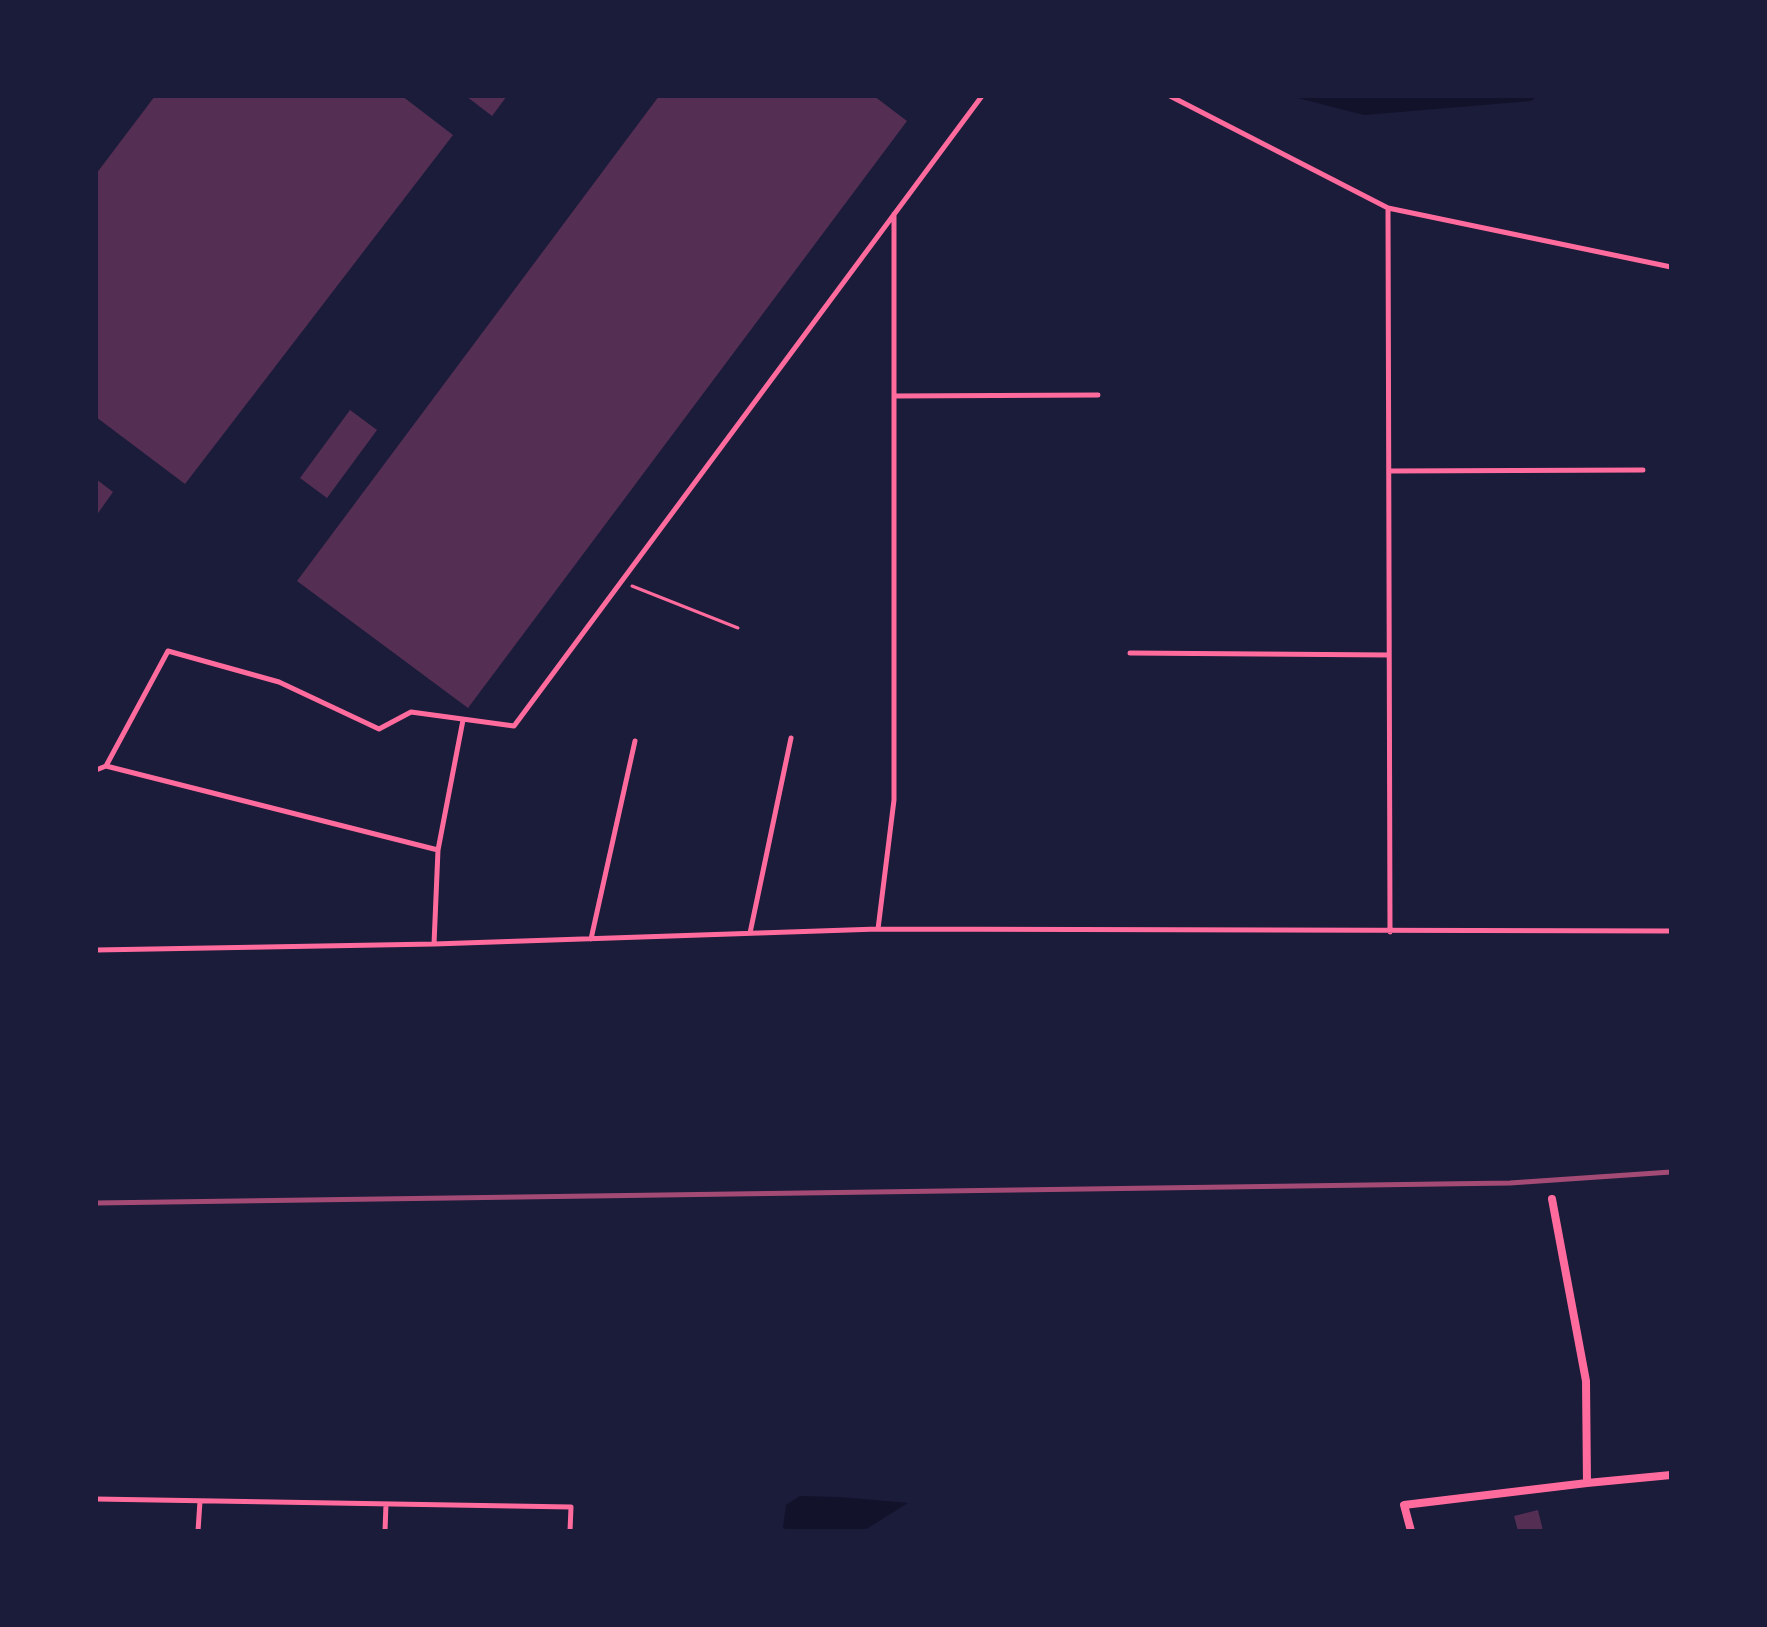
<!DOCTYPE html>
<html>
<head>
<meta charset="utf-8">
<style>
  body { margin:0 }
  #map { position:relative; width:1767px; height:1627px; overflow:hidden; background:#1b1b3a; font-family:"Noto Sans",sans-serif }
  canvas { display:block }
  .frame { position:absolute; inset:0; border:98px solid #1b1b3a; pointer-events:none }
</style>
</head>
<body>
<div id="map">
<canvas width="1767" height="1627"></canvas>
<div class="frame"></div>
</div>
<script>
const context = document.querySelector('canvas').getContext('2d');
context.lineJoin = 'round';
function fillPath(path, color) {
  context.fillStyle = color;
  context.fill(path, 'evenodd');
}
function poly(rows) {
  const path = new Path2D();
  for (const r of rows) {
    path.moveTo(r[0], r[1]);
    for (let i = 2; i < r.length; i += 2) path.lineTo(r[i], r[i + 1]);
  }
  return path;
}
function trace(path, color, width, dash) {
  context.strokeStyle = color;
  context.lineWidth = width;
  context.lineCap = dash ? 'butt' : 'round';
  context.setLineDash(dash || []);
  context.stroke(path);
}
fillPath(poly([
  [1290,96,1537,96,1531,101,1364,115],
  [800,1496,839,1497,908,1503,863,1531,789,1531,783,1528,786,1505]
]), '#12122b');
fillPath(poly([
  [155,96,402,96,453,135,185,484,96,417,96,174],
  [466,96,507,96,492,116],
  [659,96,874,96,907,121,468,708,297,581],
  [350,410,377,430,327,498,300,478],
  [96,479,113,492,96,516],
  [1538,1510,1543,1531,1518,1531,1514,1516]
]), '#542f53');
trace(poly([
  [632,586,738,628]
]), '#ff6b9d', 3);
trace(poly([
  [1170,96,1388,208,1671,267],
  [1388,208,1390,932],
  [894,396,1098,395],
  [1389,471,1643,470],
  [1130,653,1389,655],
  [106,766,438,850],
  [96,770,106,766,168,651,279,682,379,729,411,712,514,726,982,96],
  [878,929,894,800,894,214],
  [750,933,791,738],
  [591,939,635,741],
  [434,944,438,850,463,720],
  [96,950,434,944,878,929,1671,931],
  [96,1499,571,1507,570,1531],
  [198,1531,200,1501],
  [385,1531,386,1504]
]), '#ff6b9d', 5);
trace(poly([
  [1587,1483,1671,1475],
  [1411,1531,1404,1505,1587,1483,1586,1381,1552,1199]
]), '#ff6b9d', 8);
trace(poly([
  [96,1203,1510,1183,1671,1172]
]), '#a44b75', 5);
</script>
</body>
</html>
